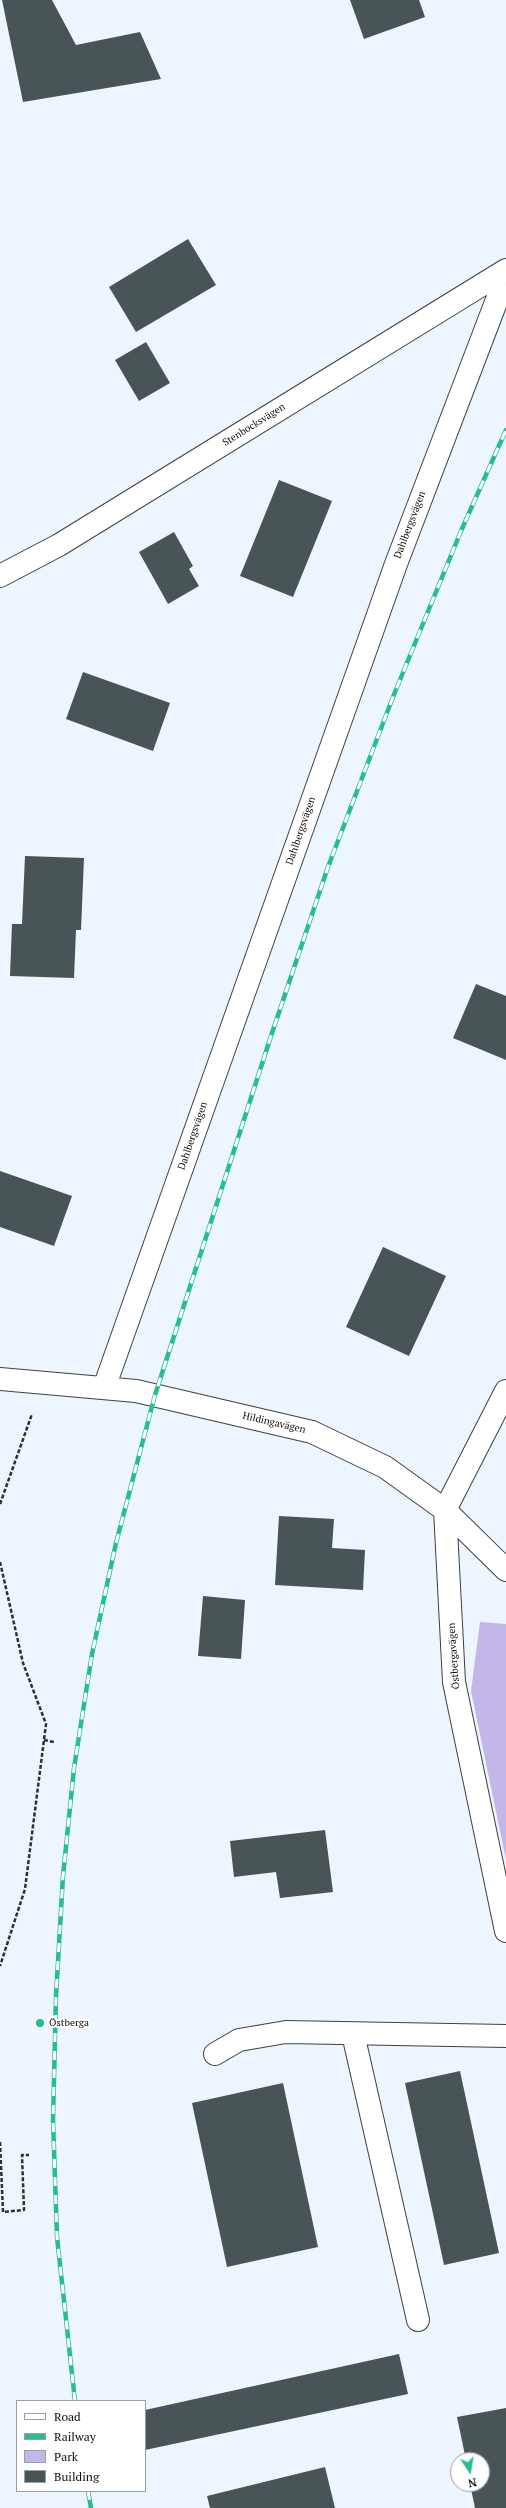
<!DOCTYPE html>
<html>
<head>
<meta charset="utf-8">
<style>
  body { margin:0 }
  #map { position:relative; width:506px; height:2508px; overflow:hidden; background:#edf5ff; font-family:"PT Serif",serif }
  canvas { display:block }
  .legend { position:absolute; left:16px; top:2400px; width:130px; height:92px; box-sizing:border-box; background:#fff; border:1px solid #9e9e9e; margin:0; padding:5px 7px; list-style:none; font-size:12px; color:#0d0d0d }
  .legend li { display:flex; align-items:center; gap:8px; height:20px }
  .legend b { width:20px; border:1px solid #9e9e9e }
  .north { position:absolute; left:450px; top:2452px; width:40px; height:40px; box-sizing:border-box; background:#fff; border:1px solid #9e9e9e; border-radius:50%; rotate:168deg; font-size:11px; font-weight:700; line-height:16px; text-align:center; color:#0d0d0d }
  .north::after { content:''; display:block; margin:auto; width:14px; height:18px; background:#24be92; clip-path:polygon(50% 0,100% 100%,50% 72%,0 100%) }
</style>
</head>
<body>
<div id="map">
<canvas width="506" height="2508"></canvas>
<ul class="legend">
<li><b style="height:5px;background:#fff"></b>Road</li>
<li><b style="height:5px;background:#24be92"></b>Railway</li>
<li><b style="height:11px;background:#c3b7e9"></b>Park</li>
<li><b style="height:11px;background:#495456"></b>Building</li>
</ul>
<div class="north">N</div>
</div>
<script>
const context = document.querySelector('canvas').getContext('2d');
context.lineJoin = 'round';
function fillPath(path, color) {
  context.fillStyle = color;
  context.fill(path, 'evenodd');
}
function poly(rows) {
  const path = new Path2D();
  for (const r of rows) {
    path.moveTo(r[0], r[1]);
    for (let i = 2; i < r.length; i += 2) path.lineTo(r[i], r[i + 1]);
  }
  return path;
}
function trace(path, color, width, dash) {
  context.strokeStyle = color;
  context.lineWidth = width;
  context.lineCap = dash ? 'butt' : 'round';
  context.setLineDash(dash || []);
  context.stroke(path);
}
function write(font, color, halo, rows, align = 'center') {
  context.font = font + ' "PT Serif",serif';
  context.lineWidth = 4;
  context.setLineDash([]);
  context.textBaseline = 'middle';
  context.strokeStyle = halo;
  context.fillStyle = color;
  for (const [text, x, y, turn = 0] of rows) {
    context.save();
    context.translate(x, y);
    context.rotate((+turn || 0) * Math.PI / 180);
    context.textAlign = isNaN(turn) ? turn : align;
    if (halo) context.strokeText(text, 0, 0);
    context.fillText(text, 0, 0);
    context.restore();
  }
}
fillPath(poly([
  [480,1622,506,1624,506,1860,471,1691]
]), '#c3b7e9');
fillPath(poly([
  [2,0,52,0,76,45,140,32,161,79,23,102],
  [350,0,419,0,425,17,364,39],
  [188,239,216,285,136,332,109,287],
  [146,342,170,383,139,401,115,360],
  [279,480,332,501,293,597,240,576],
  [174,532,193,566,189,569,199,586,168,604,139,552],
  [83,672,170,703,153,751,66,719],
  [25,856,84,858,81,930,76,930,74,978,10,976,12,924,22,924],
  [476,984,506,996,506,1060,453,1038],
  [0,1171,72,1196,54,1246,0,1227],
  [383,1247,446,1276,409,1356,346,1327],
  [279,1516,334,1519,332,1548,365,1550,363,1590,275,1585],
  [203,1596,245,1600,241,1659,198,1656],
  [325,1830,333,1892,280,1898,276,1872,234,1877,230,1841],
  [460,2071,499,2253,444,2265,405,2083],
  [283,2083,318,2247,227,2267,192,2103],
  [399,2354,408,2394,145,2450,145,2410],
  [506,2408,506,2508,475,2508,470,2484,482,2484,482,2460,466,2460,457,2417],
  [325,2467,335,2508,210,2508,207,2496]
]), '#495456');
const minor = poly([
  [0,576,59,545,506,270],
  [0,1379,136,1391,312,1432,385,1467,445,1510,506,1570],
  [104,1388,396,564,506,276],
  [506,1391,445,1510,454,1682,506,1931],
  [353,2034,418,2320],
  [215,2054,239,2040,286,2032,506,2036]
]);
trace(minor, '#404040', 24);
trace(poly([
  [0,1504,32,1414],
  [0,1562,23,1663,46,1724,25,1889,0,1966],
  [44,1740,54,1742],
  [0,2142,3,2212,24,2210,22,2155,29,2155]
]), '#2f2f2f', 2.5, [4, 2]);
trace(minor, '#fff', 22);
const rail = poly([
  [75,2401,57,2237,53,2120,56,1996,63,1876,74,1768,92,1654,116,1543,155,1395,271,1036,328,867,393,697,461,531,506,430],
  [88,2491,91,2508]
]);
trace(rail, '#24be92', 4.5);
trace(rail, '#fff', 3, [9]);
for (const [x, y, r, color] of [
  [40,2023,5,"#24be92"]
]) {
  const dot = new Path2D();
  dot.arc(x, y, r, 0, 2 * Math.PI);
  context.fillStyle = color;
  context.fill(dot);
  trace(dot, '#fff', 1.5);
}
write('10px', '#0d0d0d', '#fff', [
  ["Stenbocksvägen",254,425,-32],
  ["Dahlbergsvägen",410,525,-69],
  ["Dahlbergsvägen",301,831,-71],
  ["Dahlbergsvägen",193,1136,-71],
  ["Hildingavägen",274,1423,13],
  ["Östbergavägen",454,1656,-94]
]);
write('10px', '#0d0d0d', '#fff', [
  ["Östberga",49,2023]
], 'left');
</script>
</body>
</html>
